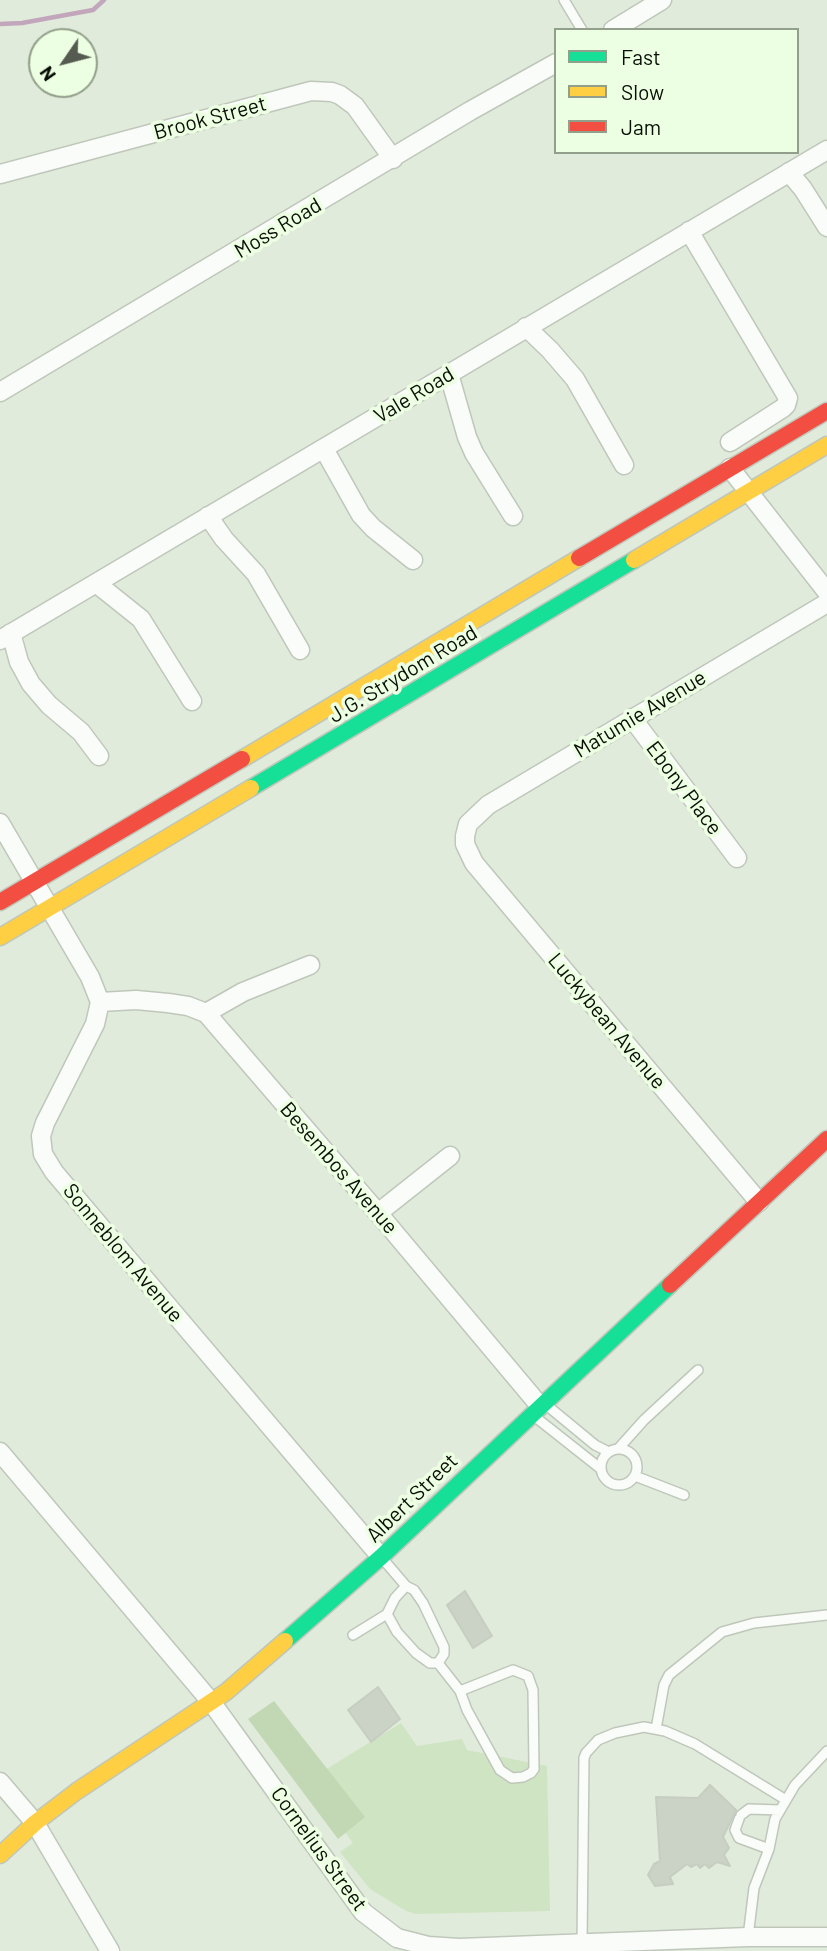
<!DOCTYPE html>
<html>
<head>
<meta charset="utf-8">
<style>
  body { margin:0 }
  #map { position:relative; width:827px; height:1951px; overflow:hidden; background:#e1ebdb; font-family:Barlow,sans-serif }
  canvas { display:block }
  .legend { position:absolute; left:554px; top:28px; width:245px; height:126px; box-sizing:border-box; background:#edffe2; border:2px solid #929f8a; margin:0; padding:9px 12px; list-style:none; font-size:21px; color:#090e06 }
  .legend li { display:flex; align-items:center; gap:14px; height:35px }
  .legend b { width:35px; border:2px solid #929f8a }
  .north { position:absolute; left:28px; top:28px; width:70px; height:70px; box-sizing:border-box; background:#edffe2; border:2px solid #929f8a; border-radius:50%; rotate:235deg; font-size:19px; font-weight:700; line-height:28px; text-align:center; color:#090e06 }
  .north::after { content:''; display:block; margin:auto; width:24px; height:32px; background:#555b51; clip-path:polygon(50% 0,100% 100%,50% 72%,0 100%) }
</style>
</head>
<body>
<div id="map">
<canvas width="827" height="1951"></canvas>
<ul class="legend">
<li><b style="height:9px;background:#16e098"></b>Fast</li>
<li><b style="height:9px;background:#ffcf43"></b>Slow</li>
<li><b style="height:9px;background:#f24e42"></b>Jam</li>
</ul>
<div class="north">N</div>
</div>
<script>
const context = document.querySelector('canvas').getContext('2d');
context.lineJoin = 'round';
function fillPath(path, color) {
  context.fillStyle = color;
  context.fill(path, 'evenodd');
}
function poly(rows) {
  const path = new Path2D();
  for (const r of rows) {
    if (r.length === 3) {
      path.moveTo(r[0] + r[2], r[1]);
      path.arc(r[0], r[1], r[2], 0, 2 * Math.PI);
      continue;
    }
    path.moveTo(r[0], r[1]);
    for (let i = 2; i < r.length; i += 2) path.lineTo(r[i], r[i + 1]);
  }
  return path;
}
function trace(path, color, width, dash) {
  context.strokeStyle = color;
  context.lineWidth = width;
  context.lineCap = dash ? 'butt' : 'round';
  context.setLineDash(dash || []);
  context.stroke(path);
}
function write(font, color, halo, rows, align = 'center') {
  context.font = font + ' Barlow,sans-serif';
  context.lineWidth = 7;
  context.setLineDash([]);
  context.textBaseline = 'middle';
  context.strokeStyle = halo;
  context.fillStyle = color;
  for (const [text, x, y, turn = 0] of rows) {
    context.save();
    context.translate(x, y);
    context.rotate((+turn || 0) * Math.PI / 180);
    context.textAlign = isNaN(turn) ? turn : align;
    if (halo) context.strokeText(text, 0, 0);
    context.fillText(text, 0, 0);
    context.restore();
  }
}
fillPath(poly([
  [401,1723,417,1746,462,1739,467,1750,547,1766,550,1911,416,1914,406,1911,370,1889,340,1852,353,1843,307,1781]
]), '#cfe4c2');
fillPath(poly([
  [274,1701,365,1817,338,1839,248,1719]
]), '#c2d7b4');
trace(poly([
  [0,24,22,23,93,10,104,0]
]), '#c2a6bc', 4.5);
const building = poly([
  [465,1591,492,1636,473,1648,447,1605,465,1591],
  [378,1687,400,1719,371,1742,348,1710,378,1687],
  [710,1785,736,1810,723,1837,729,1848,724,1855,730,1866,717,1862,709,1868,705,1864,700,1868,697,1864,691,1867,687,1864,670,1877,673,1884,655,1886,648,1875,654,1864,660,1861,656,1797,698,1798,710,1785]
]);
fillPath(building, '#cbd2c6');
trace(building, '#c6cdc1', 2);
const lane = poly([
  [564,0,582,30],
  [544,1403,595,1445,609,1452],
  [534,1416,601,1469],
  [618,1449,644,1420,698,1370],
  [619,1467,18],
  [635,1476,684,1495],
  [382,1558,406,1586,414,1590,423,1603,444,1647,444,1654,438,1663],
  [387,1614,397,1632,416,1653,430,1663,438,1663],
  [353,1635,387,1614,395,1598,406,1586],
  [438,1663,460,1691,467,1710,500,1770,512,1778,523,1777,531,1773,534,1769,533,1690,528,1676,513,1670,460,1691],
  [656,1729,664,1685,669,1675,722,1632,754,1623,827,1615],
  [741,1815,749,1809,780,1810],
  [739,1819,735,1830,739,1838,769,1849],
  [748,1937,754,1888,769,1849,775,1819,795,1785,827,1751],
  [582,1944,584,1758,586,1753,598,1740,615,1733,644,1727,665,1731,695,1744,786,1800]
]);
const street = poly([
  [613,30,662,0],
  [789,172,803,189,827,227],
  [0,174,311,91,332,92,340,95,355,106,393,159],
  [689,231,788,398,786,405,783,408,730,442],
  [526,327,550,350,575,379,624,465],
  [449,374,467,437,474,453,513,516],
  [0,392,470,111,556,63],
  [324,449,361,515,373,528,413,560],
  [730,468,827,592],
  [208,516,224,539,256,574,300,650],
  [96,583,141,619,192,701],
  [11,633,19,662,31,684,49,705,81,732,99,756],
  [0,640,827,150],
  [632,718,737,858],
  [0,823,90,977,100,1002,95,1024,45,1123,41,1136,43,1154,54,1172,381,1557],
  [100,1002,136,1000,168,1003,188,1006,206,1013,378,1213,540,1406],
  [206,1013,243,992,310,965],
  [759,1202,474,863,465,844,465,836,468,824,488,805,827,603],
  [378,1213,450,1156],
  [0,1452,212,1703,363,1912,397,1938,428,1946,459,1948,748,1937,827,1937],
  [0,1782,35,1823,110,1951]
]);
const fast = poly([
  [251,788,634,560],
  [285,1641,381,1557,670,1285]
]);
const slow = poly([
  [634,560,827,445],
  [242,759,579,558],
  [0,937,251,788],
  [0,1855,35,1823,77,1791,226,1692,285,1641]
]);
const jam = poly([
  [579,558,827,411],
  [0,902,242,759],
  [670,1285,827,1139]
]);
trace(lane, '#bfc7ba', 12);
trace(street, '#bfc7ba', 21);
trace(fast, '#bfc7ba', 19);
trace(slow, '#bfc7ba', 19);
trace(jam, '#bfc7ba', 19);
trace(lane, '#fafcfa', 9);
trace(street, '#fafcfa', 18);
trace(fast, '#16e098', 16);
trace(slow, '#ffcf43', 16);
trace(jam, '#f24e42', 16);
write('21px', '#090e06', '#edffe2', [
  ["Brook Street",210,118,-15],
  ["Moss Road",278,228,-31],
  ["Vale Road",414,395,-31],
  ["J.G. Strydom Road",403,674,-31],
  ["Matumie Avenue",640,714,-31],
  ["Ebony Place",684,788,53],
  ["Luckybean Avenue",607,1021,50],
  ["Besembos Avenue",339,1168,49],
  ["Sonneblom Avenue",123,1253,50],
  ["Albert Street",412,1498,-44],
  ["Cornelius Street",319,1849,54]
]);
</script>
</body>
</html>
